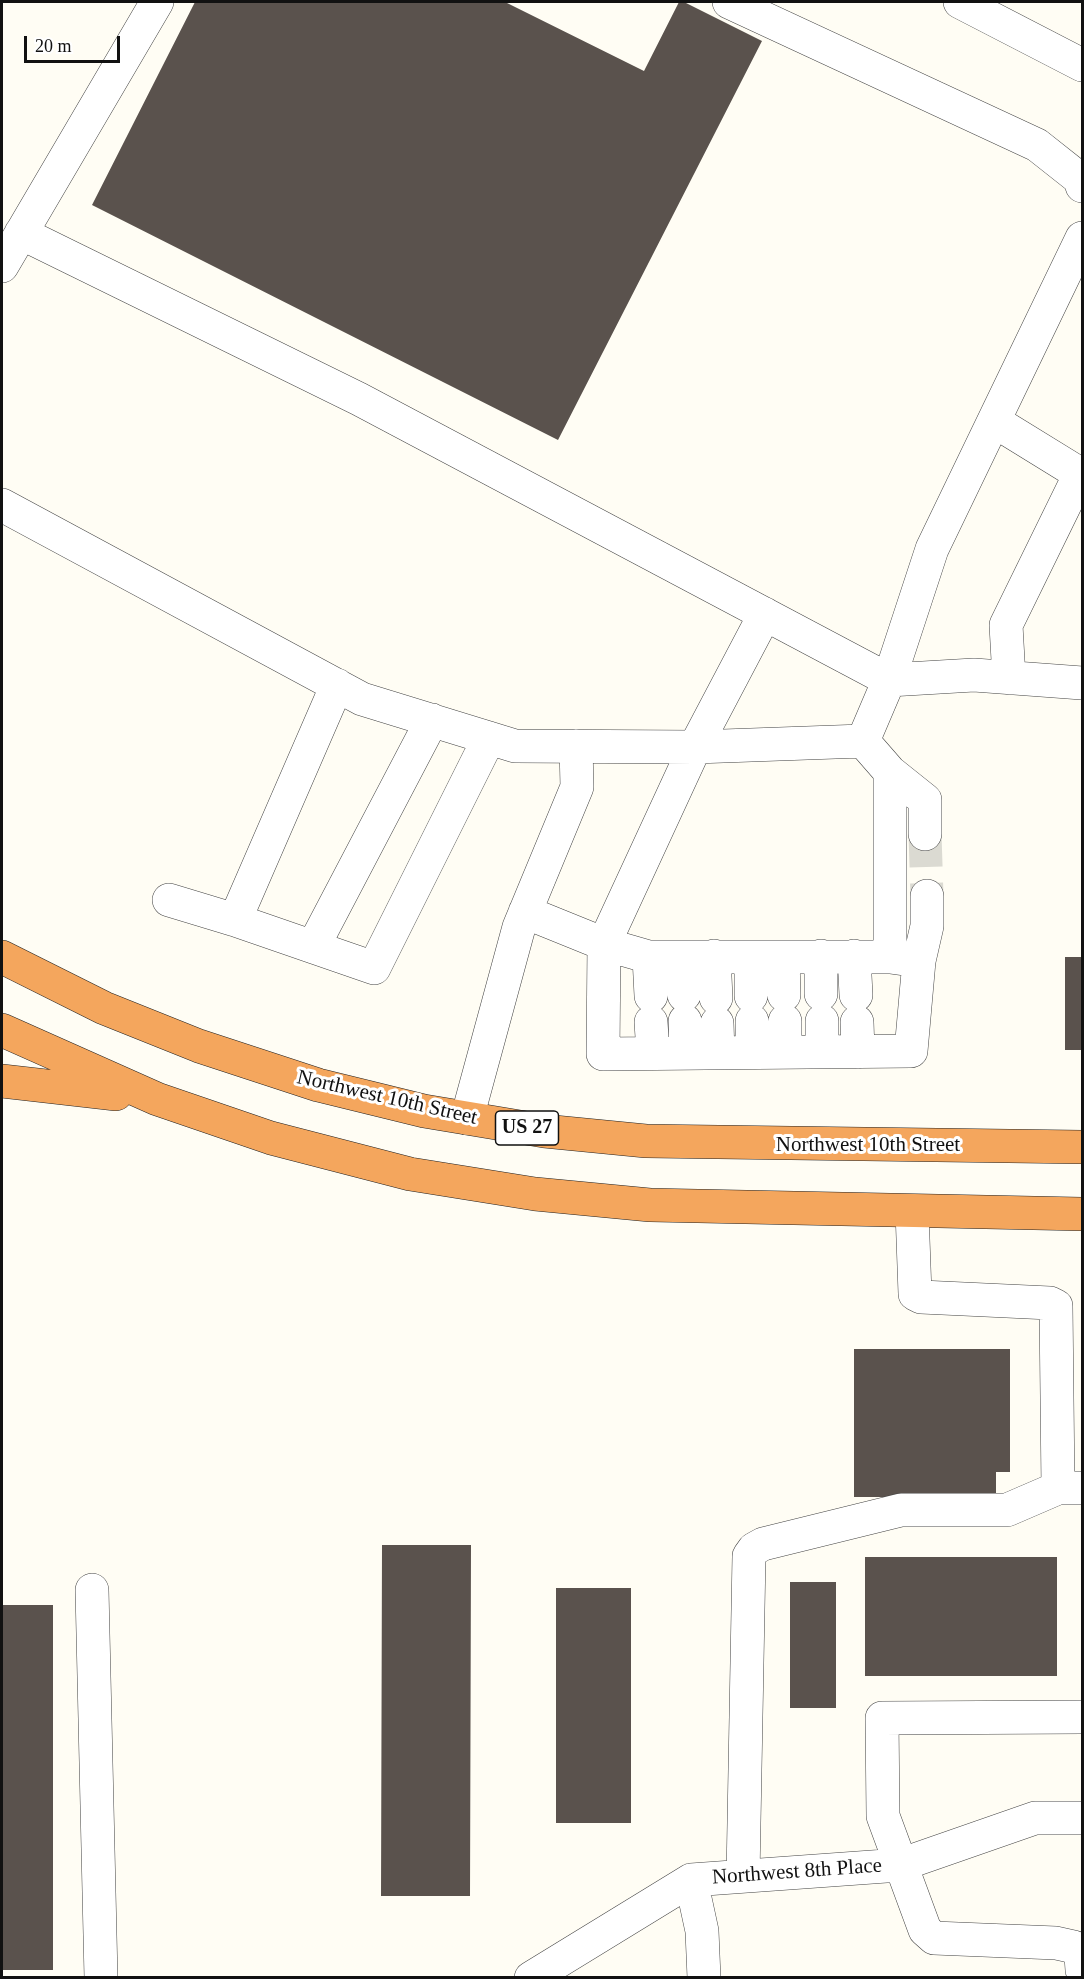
<!DOCTYPE html>
<html>
<head>
<meta charset="utf-8">
<style>
  body { margin:0 }
  #map { position:relative; width:1084px; height:1979px; overflow:hidden; background:#fffdf4; font-family:"Times New Roman",serif }
  canvas { display:block }
  .frame { position:absolute; inset:0; border:3px solid #111; pointer-events:none }
  .scale { position:absolute; left:24px; top:36px; width:96px; height:27px; box-sizing:border-box; border:3px solid #111; border-top:0; padding-left:8px; font-size:18px; line-height:21px; white-space:nowrap; color:#111; -webkit-text-stroke:4px #fff; paint-order:stroke }
</style>
</head>
<body>
<div id="map">
<canvas width="1084" height="1979"></canvas>
<div class="frame"></div>
<div class="scale">20 m</div>
</div>
<script>
const context = document.querySelector('canvas').getContext('2d');
context.lineJoin = 'round';
function fillPath(path, color) {
  context.fillStyle = color;
  context.fill(path, 'evenodd');
}
function poly(rows) {
  const path = new Path2D();
  for (const r of rows) {
    path.moveTo(r[0], r[1]);
    for (let i = 2; i < r.length; i += 2) path.lineTo(r[i], r[i + 1]);
  }
  return path;
}
function trace(path, color, width, dash) {
  context.strokeStyle = color;
  context.lineWidth = width;
  context.lineCap = dash ? 'butt' : 'round';
  context.setLineDash(dash || []);
  context.stroke(path);
}
function write(font, color, halo, rows, align = 'center') {
  context.font = font + ' "Times New Roman",serif';
  context.lineWidth = 6;
  context.setLineDash([]);
  context.textBaseline = 'middle';
  context.strokeStyle = halo;
  context.fillStyle = color;
  for (const [text, x, y, turn = 0] of rows) {
    context.save();
    context.translate(x, y);
    context.rotate((+turn || 0) * Math.PI / 180);
    context.textAlign = isNaN(turn) ? turn : align;
    if (halo) context.strokeText(text, 0, 0);
    context.fillText(text, 0, 0);
    context.restore();
  }
}
fillPath(poly([
  [195,2,505,2,644,71,679,2,684,2,762,41,558,440,92,205],
  [1065,957,1082,957,1082,1050,1065,1050],
  [854,1349,1010,1349,1010,1472,996,1472,996,1497,854,1497],
  [382,1545,471,1545,470,1896,381,1896],
  [865,1557,1057,1557,1057,1676,865,1676],
  [790,1582,836,1582,836,1708,790,1708],
  [556,1588,631,1588,631,1823,556,1823],
  [2,1605,53,1605,53,1970,2,1970]
]), '#5a524d');
trace(poly([
  [925,834,927,896]
]), '#dbdad2', 33, [33, 16]);
const minor = poly([
  [729,2,1037,145,1080,179,1082,186],
  [960,2,1082,65],
  [21,233,359,399,889,680,932,549,1082,238],
  [2,266,157,2],
  [994,421,1080,474,1006,625,1009,678],
  [2,505,362,699,515,746,695,747,863,741,889,680,974,675,1082,683],
  [337,685,235,920,374,968,489,738],
  [863,741,890,772,890,957,919,961,911,1051,603,1054,604,944,649,957,890,957],
  [890,772,925,800,925,834],
  [169,900,235,920],
  [525,912,604,944,695,747,765,614],
  [313,947,432,720],
  [714,956,716,998],
  [821,956,821,994],
  [854,956,856,995],
  [649,957,651,996],
  [682,957,684,995],
  [751,957,751,996],
  [783,957,784,995],
  [919,961,927,926,927,896],
  [685,1021,686,1053],
  [752,1021,752,1052],
  [785,1021,785,1052],
  [822,1021,822,1052],
  [651,1022,653,1053],
  [857,1022,858,1052],
  [717,1023,718,1053],
  [467,1118,519,927,577,787,576,746],
  [912,1211,915,1294,921,1297,1050,1303,1056,1306,1058,1488],
  [92,1590,101,1978],
  [1082,1717,882,1718,883,1816,925,1930,934,1938,1056,1943,1074,1947,1081,1956,1082,1970],
  [743,1876,749,1556,754,1549,763,1544,901,1510,1007,1510,1058,1488,1082,1488],
  [691,1880,702,1931,704,1978],
  [531,1978,691,1880,900,1865,1035,1818,1082,1818]
]);
const highway = poly([
  [2,957,104,1008,199,1046,318,1085,424,1111,544,1131,646,1141,1082,1147],
  [2,1030,157,1099,271,1138,410,1174,535,1194,650,1205,1082,1214],
  [2,1081,116,1094]
]);
trace(minor, '#444', 34);
trace(highway, '#222', 34);
trace(minor, '#fff', 33);
trace(highway, '#f4a65d', 33);
for (const [x, y, w] of [
  [527,1128,63]
]) {
  const box = new Path2D();
  box.roundRect(x - w / 2, y - 17, w, 34, 4.5);
  context.fillStyle = '#fff';
  context.fill(box);
  trace(box, '#111', 1.5);
}
write('bold 20px', '#111', null, [
  ["US 27",527,1128]
]);
write('21px', '#111', '#fff', [
  ["Northwest 10th Street",387,1098,13],
  ["Northwest 10th Street",868,1145],
  ["Northwest 8th Place",797,1872,-4]
]);
</script>
</body>
</html>
